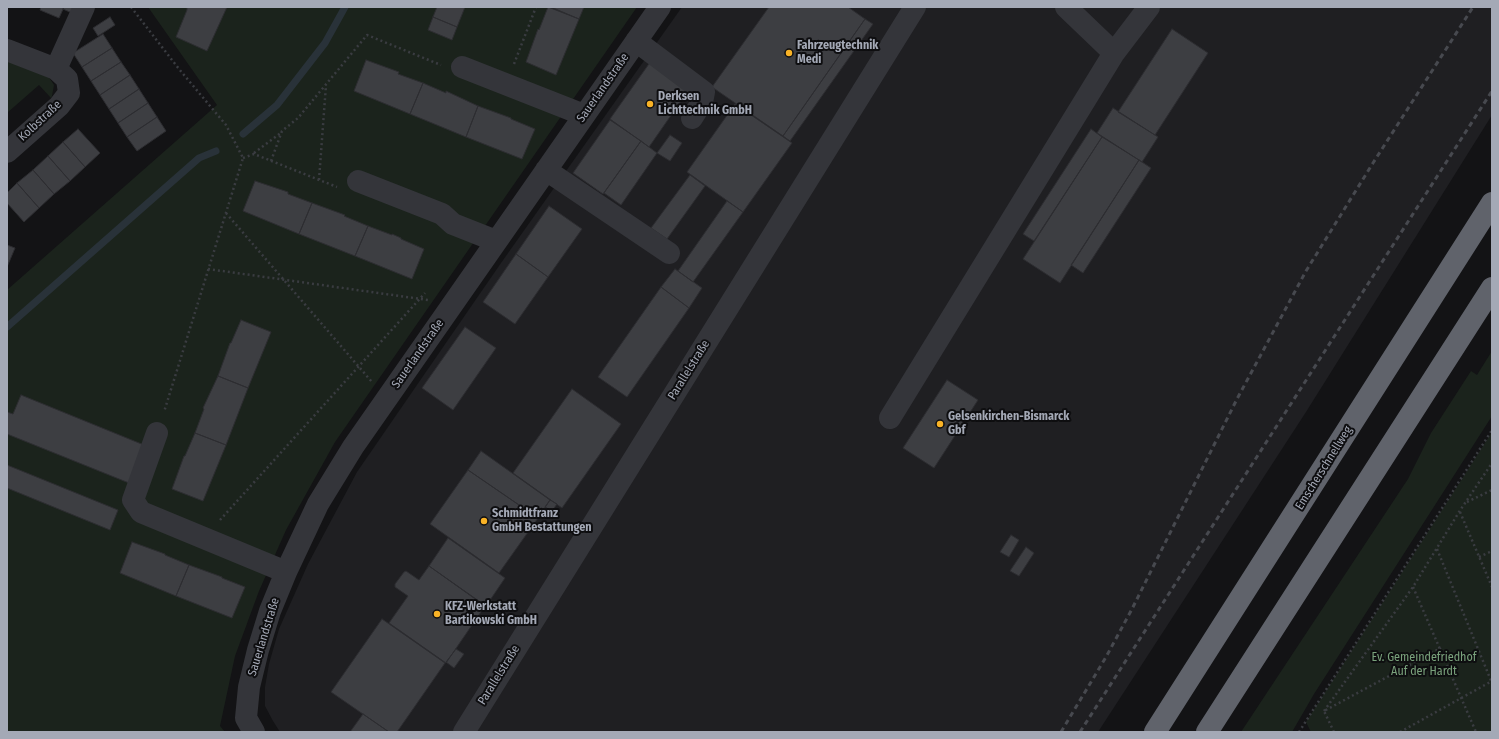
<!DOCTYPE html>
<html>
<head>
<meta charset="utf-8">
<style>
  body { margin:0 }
  #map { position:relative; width:1499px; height:739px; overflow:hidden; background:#131315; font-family:"Fira Sans Condensed",sans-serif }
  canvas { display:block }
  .frame { position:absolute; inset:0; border:8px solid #a4a9b6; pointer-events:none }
</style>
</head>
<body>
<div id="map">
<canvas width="1499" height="739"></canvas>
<div class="frame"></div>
</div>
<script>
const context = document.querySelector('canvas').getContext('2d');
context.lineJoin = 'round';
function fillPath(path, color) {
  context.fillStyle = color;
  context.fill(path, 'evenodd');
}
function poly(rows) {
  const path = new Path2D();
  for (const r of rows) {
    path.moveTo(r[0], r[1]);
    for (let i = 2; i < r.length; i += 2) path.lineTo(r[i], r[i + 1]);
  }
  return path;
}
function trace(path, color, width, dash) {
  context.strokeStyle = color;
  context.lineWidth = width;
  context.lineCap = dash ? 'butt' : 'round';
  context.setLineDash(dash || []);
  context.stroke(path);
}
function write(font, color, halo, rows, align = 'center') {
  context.font = font + ' "Fira Sans Condensed",sans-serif';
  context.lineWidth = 4;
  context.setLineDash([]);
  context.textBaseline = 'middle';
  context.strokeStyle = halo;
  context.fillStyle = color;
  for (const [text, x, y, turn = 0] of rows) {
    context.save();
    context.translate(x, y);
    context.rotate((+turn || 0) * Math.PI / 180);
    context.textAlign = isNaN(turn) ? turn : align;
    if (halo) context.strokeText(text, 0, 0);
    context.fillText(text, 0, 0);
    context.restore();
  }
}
fillPath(poly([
  [682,7,1492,7,1492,115,1306,412,1098,732,280,732,273,721,265,706,265,687,269,664,279,629,308,564,357,472,501,263]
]), '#1f1f22');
fillPath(poly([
  [148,7,637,7,335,442,286,530,259,591,235,656,220,726,225,732,7,732,7,290,217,105],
  [7,61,48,76,54,85,52,96,51,98,39,85,7,113],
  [1492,351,1492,416,1314,694,1292,732,1241,732,1408,479,1431,433,1471,371,1477,375],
  [1492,432,1492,732,1311,732,1306,722]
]), '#1b231c');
trace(poly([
  [243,134,277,105,325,43,345,7],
  [7,327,199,158,216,151]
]), '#293239', 7);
const building = poly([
  [41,7,64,7,59,18,40,10,41,7],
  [64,7,75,7,72,13,63,9,64,7],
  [187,7,227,7,207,51,176,37,187,10,187,7],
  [437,7,465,7,457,27,433,17,437,7],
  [548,7,579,19,556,75,526,62,538,29,539,30,548,7],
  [551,7,584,7,579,19,551,7],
  [769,7,848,7,865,19,783,136,712,87,769,7],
  [110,17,115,25,98,36,93,28,110,17],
  [433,17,457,27,452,40,428,30,433,17],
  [865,19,873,24,790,141,783,136,865,19],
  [1172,29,1208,53,1155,135,1118,112,1172,29],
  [103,34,112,48,82,67,73,53,103,34],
  [112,48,121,62,91,81,82,67,112,48],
  [366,60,399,72,398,74,423,83,410,114,354,91,366,60],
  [651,61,690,88,649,147,610,119,651,61],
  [121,62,130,75,100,95,91,81,121,62],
  [130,75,139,89,109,109,100,95,130,75],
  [423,83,446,93,446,91,478,106,466,137,410,114,423,83],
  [139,89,148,103,118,123,109,109,139,89],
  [148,103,157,117,127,137,118,123,148,103],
  [735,104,792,143,743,212,687,172,735,104],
  [478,106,511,118,511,119,535,129,522,159,466,137,478,106],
  [1113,108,1158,137,1142,162,1097,133,1113,108],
  [157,117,166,131,137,151,127,137,157,117],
  [610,120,641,141,603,194,573,173,610,120],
  [78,129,100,153,85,167,63,142,78,129],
  [1091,129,1102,137,1034,241,1023,234,1091,129],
  [670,135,682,143,670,161,657,153,670,135],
  [1102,137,1139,160,1060,283,1023,259,1102,137],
  [641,141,657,153,621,205,604,193,641,141],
  [63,142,85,167,70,181,48,156,63,142],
  [48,156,70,181,54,194,33,170,48,156],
  [1139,160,1151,168,1083,273,1071,265,1139,160],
  [33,170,54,194,39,208,17,183,33,170],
  [690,175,705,186,667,239,651,228,690,175],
  [255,181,288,192,288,194,312,203,299,234,243,211,255,181],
  [17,183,39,208,24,222,7,203,7,193,17,183],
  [727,201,743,212,693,282,678,271,727,201],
  [312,203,345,215,344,216,368,226,355,256,299,234,312,203],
  [549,206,582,229,548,277,516,254,549,206],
  [368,226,392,235,392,234,401,238,401,239,424,249,412,279,355,256,368,226],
  [7,245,15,248,7,267,7,245],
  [516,254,548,277,515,324,483,302,516,254],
  [675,269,702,288,689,308,661,287,675,269],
  [661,287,689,308,627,397,598,377,661,287],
  [241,320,271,332,248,388,218,376,230,343,231,343,241,320],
  [465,327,496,348,453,410,422,388,465,327],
  [218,376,248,388,226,445,195,433,204,409,203,408,218,376],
  [947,380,978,400,934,468,903,448,947,380],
  [572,389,621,424,562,508,513,473,572,389],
  [21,395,144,445,129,483,7,434,7,412,13,414,21,395],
  [195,433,226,445,203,501,172,489,184,456,185,456,195,433],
  [481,451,550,500,538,518,468,470,481,451],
  [7,465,118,510,110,530,7,488,7,465],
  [468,470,538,518,499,573,430,524,468,470],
  [550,500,557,504,552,511,545,507,550,500],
  [1011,535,1019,540,1009,557,1000,552,1011,535],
  [448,538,505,578,486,606,429,566,448,538],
  [132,542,165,554,165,555,189,565,176,596,120,573,132,542],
  [1026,547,1034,553,1019,576,1010,571,1026,547],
  [189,565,222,577,222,578,245,587,232,618,176,596,189,565],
  [429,566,485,606,446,663,389,623,408,596,395,587,395,584,404,572,406,571,419,580,429,566],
  [382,619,445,663,397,732,389,732,331,692,382,619],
  [456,649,464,654,454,668,446,662,456,649],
  [363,714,389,732,350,732,363,714]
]);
fillPath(building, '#3d3e42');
trace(building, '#2d2d31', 1);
trace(poly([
  [131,7,179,69,226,125,243,158,164,412],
  [514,64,536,7],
  [254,153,282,132],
  [243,158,254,154,337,187],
  [271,161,282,131,298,118,367,35,441,65],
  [319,180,326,85],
  [226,213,372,382],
  [208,269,428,300],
  [1467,502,1492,490],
  [1460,512,1492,587],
  [220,520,425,293],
  [1437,549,1492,683],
  [1479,557,1492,551],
  [1413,587,1476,732],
  [1324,711,1413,587,1459,512,1492,463],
  [1299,732,1492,430],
  [1334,732,1324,711,1441,648],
  [1400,732,1492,681]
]), '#3a3c41', 2.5, [2, 3]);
trace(poly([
  [636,41,704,92,702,102,692,118],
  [7,50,56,69,67,79,69,93,59,106,7,152],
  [1114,53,1149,7],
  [462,67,584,115],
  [56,69,84,7],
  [546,170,669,253],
  [358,181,442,214,453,224,496,241],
  [890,418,1114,53,1066,7],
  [157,433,133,500,141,512,286,572],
  [254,732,246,718,249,687,258,650,270,611,286,572,318,504,353,447,660,7],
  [464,732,915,7]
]), '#34353a', 22);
trace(poly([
  [1155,732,1492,203],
  [1207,732,1492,288]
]), '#60636b', 22);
trace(poly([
  [1061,732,1106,657,1132,609,1237,399,1306,271,1373,163,1473,7],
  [1080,732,1492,91]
]), '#47494f', 3, [5, 4]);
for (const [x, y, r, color] of [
  [789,53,4,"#fab326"],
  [650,104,4,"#fab326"],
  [940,424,4,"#fab326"],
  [484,521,4,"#fab326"],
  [437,614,4,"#fab326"]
]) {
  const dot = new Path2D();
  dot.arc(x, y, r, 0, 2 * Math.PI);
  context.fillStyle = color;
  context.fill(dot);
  trace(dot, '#0e0e10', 1.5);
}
write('bold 12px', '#a4a9b6', '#0e0e10', [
  ["Fahrzeugtechnik",797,46],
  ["Medi",797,60],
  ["Derksen",658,97],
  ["Lichttechnik GmbH",658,111],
  ["Gelsenkirchen-Bismarck",948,417],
  ["Gbf",948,431],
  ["Schmidtfranz",492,514],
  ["GmbH Bestattungen",492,528],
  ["KFZ-Werkstatt",445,607],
  ["Bartikowski GmbH",445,621]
], 'left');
write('12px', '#a4a9b6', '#0e0e10', [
  ["Sauerlandstraße",603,88,-55],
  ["Kolbstraße",40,121,-43],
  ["Sauerlandstraße",418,354,-55],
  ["Parallelstraße",689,370,-58],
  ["Emscherschnellweg",1324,468,-58],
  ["Sauerlandstraße",264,637,-73],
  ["Parallelstraße",499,675,-58]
]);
write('12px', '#7aa27c', '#0e0e10', [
  ["Ev. Gemeindefriedhof",1424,658],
  ["Auf der Hardt",1424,672]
]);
</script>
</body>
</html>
